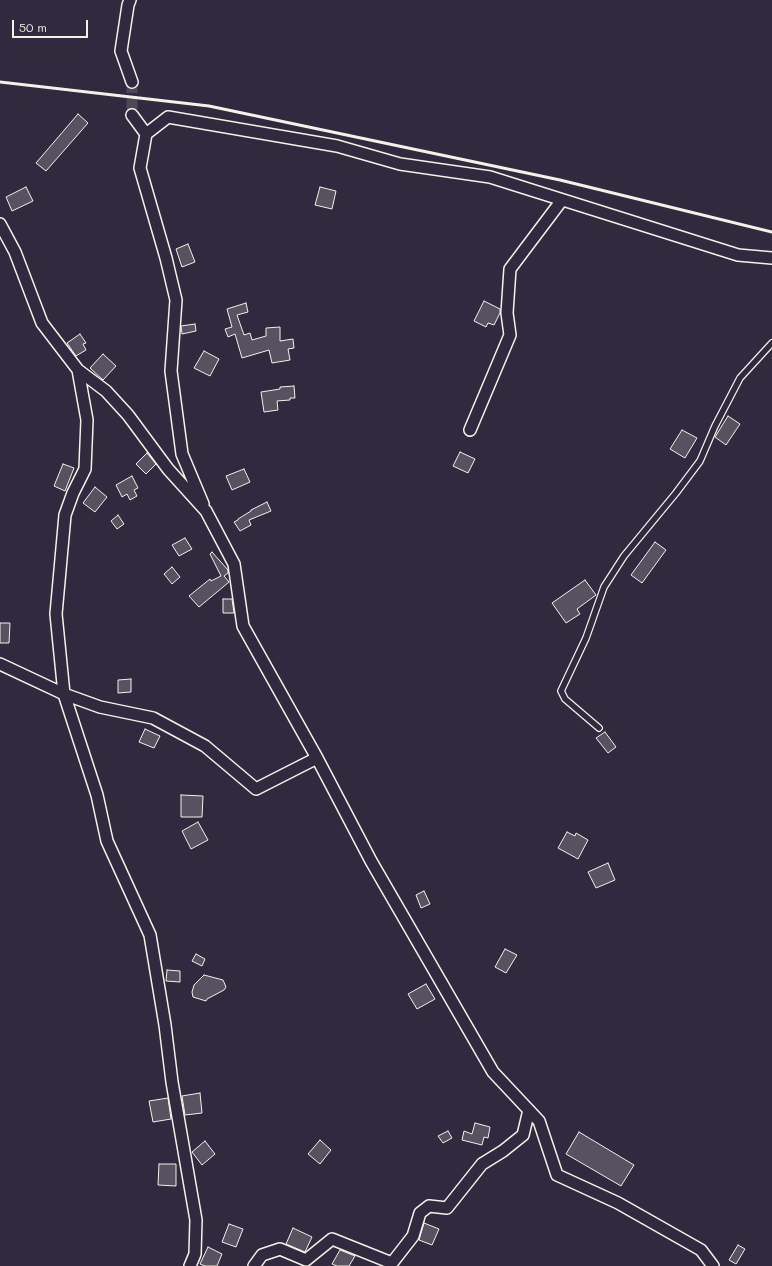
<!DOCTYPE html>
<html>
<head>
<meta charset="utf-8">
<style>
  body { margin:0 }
  #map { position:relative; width:772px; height:1266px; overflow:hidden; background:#2f2a3d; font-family:Mali,sans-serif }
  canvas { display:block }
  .scale { position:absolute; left:12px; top:20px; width:76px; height:18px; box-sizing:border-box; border:2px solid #f4f1e8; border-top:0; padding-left:5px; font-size:12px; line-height:14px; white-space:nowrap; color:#f4f1e8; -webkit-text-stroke:3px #2f2a3d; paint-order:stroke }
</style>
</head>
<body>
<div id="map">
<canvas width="772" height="1266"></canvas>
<div class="scale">50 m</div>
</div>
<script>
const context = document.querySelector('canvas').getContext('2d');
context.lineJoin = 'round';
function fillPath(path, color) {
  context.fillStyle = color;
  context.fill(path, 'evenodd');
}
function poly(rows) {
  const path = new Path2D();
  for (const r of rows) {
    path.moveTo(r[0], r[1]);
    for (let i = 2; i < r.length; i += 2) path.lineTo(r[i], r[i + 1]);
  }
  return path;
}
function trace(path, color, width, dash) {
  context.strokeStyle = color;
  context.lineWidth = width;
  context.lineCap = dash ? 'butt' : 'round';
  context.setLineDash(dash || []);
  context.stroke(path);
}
const building = poly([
  [78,114,88,123,46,171,36,163,78,114],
  [26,187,33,201,12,211,6,197,26,187],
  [320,187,336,191,332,209,315,205,320,187],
  [188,244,195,262,182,267,176,249,188,244],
  [484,301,500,309,500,313,494,325,488,323,486,327,474,321,484,301],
  [246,303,248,312,237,315,244,335,250,333,252,340,266,336,266,328,280,327,280,341,293,339,294,348,288,349,290,360,272,363,269,350,242,358,235,334,228,337,225,329,232,327,227,309,246,303],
  [195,324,196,331,182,334,181,326,195,324],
  [80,334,86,343,83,344,86,350,76,356,67,343,80,334],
  [204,351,219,359,210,376,194,368,204,351],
  [103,354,116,366,103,380,90,368,103,354],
  [294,386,295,398,290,398,290,400,277,401,278,410,264,412,261,392,280,389,280,387,294,386],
  [728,416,740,424,726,445,715,437,728,416],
  [682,430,697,438,685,458,670,449,682,430],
  [460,452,475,459,468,473,453,466,460,452],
  [147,453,156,464,146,474,136,464,147,453],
  [63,464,74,468,65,491,54,486,63,464],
  [244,469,250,482,232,490,226,476,244,469],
  [132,476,138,488,134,490,137,496,130,500,127,494,122,497,116,485,132,476],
  [95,487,107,497,95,512,83,503,95,487],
  [267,502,271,511,249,520,251,525,240,531,234,522,238,520,238,519,251,511,251,510,267,502],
  [118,515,124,524,117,529,111,521,118,515],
  [185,538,192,549,179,556,172,545,185,538],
  [655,542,666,550,642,583,631,575,655,542],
  [212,552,228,570,228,573,224,576,229,582,199,607,189,596,210,579,211,581,221,576,210,554,212,552],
  [172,567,180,577,172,584,164,574,172,567],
  [585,580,596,595,577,609,580,614,566,623,552,603,585,580],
  [223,599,232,599,234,613,223,613,223,599],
  [0,623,10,623,9,643,0,643,0,623],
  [131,679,131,692,118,693,118,680,131,679],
  [145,729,160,736,154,748,139,742,145,729],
  [605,732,616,747,608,753,596,738,605,732],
  [181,795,203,796,202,817,181,817,181,795],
  [198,822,208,840,191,849,182,831,198,822],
  [567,832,575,836,576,833,588,840,578,859,558,848,567,832],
  [608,863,615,880,596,888,588,872,608,863],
  [424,891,430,904,421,908,416,895,424,891],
  [505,949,517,955,506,973,495,967,505,949],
  [196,954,205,959,202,966,192,961,196,954],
  [167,970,180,971,180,982,166,981,167,970],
  [204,975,223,980,226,987,224,990,207,999,206,1001,193,997,192,992,194,985,204,975],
  [426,984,435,999,417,1009,408,994,426,984],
  [200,1093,202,1113,185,1115,182,1096,200,1093],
  [168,1098,171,1119,153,1122,149,1101,168,1098],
  [475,1123,490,1127,488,1138,484,1137,482,1145,462,1140,464,1131,472,1134,475,1123],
  [448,1131,452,1138,443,1143,438,1136,448,1131],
  [579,1132,634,1165,621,1186,566,1154,579,1132],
  [320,1140,331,1150,320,1164,308,1154,320,1140],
  [205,1141,215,1154,202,1165,192,1152,205,1141],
  [159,1164,176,1164,176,1186,158,1185,159,1164],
  [424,1223,439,1229,432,1245,419,1240,424,1223],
  [229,1224,243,1229,236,1247,222,1242,229,1224],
  [293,1228,312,1237,305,1252,286,1244,293,1228],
  [738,1245,745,1249,736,1264,729,1260,738,1245],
  [208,1247,222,1254,217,1266,205,1266,200,1264,208,1247],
  [340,1250,355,1256,349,1266,337,1266,332,1264,340,1250]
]);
fillPath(building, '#56525f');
trace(building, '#f4f1e8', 1);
trace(poly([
  [132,82,132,115]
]), '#4d4857', 11, [11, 5.5]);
const lane = poly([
  [599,728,565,699,561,691,586,638,604,587,624,556,676,493,700,461,715,426,740,378,772,343]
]);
const street = poly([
  [130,0,128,5,121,51,132,82],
  [132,115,146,134],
  [0,224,15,252,42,323,78,370,106,391,128,415,168,469,206,511,234,564,243,626,317,758,371,861,493,1072,539,1121,557,1175,618,1203,701,1250,713,1266],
  [78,370,87,420,85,469,73,493,65,515,56,614,64,694,97,795,107,841,150,935,165,1025,172,1082,196,1220,195,1254,190,1266],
  [470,430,510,335,507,313,510,269,562,200],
  [203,504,182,454,171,371,176,300,166,258,140,168,146,134,168,117,337,146,400,164,490,177,738,255,772,258],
  [0,664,64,694,100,707,153,718,205,746,256,789,317,758],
  [254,1266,262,1255,280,1249,306,1260,332,1239,392,1263,413,1236,420,1213,429,1206,447,1208,482,1164,503,1151,523,1135,529,1110]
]);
trace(lane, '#f4f1e8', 8);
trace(street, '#f4f1e8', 14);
trace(lane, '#2f2a3d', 5.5);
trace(street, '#2f2a3d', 11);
trace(poly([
  [0,82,209,106,560,180,772,232]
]), '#f4f1e8', 3);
</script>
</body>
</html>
